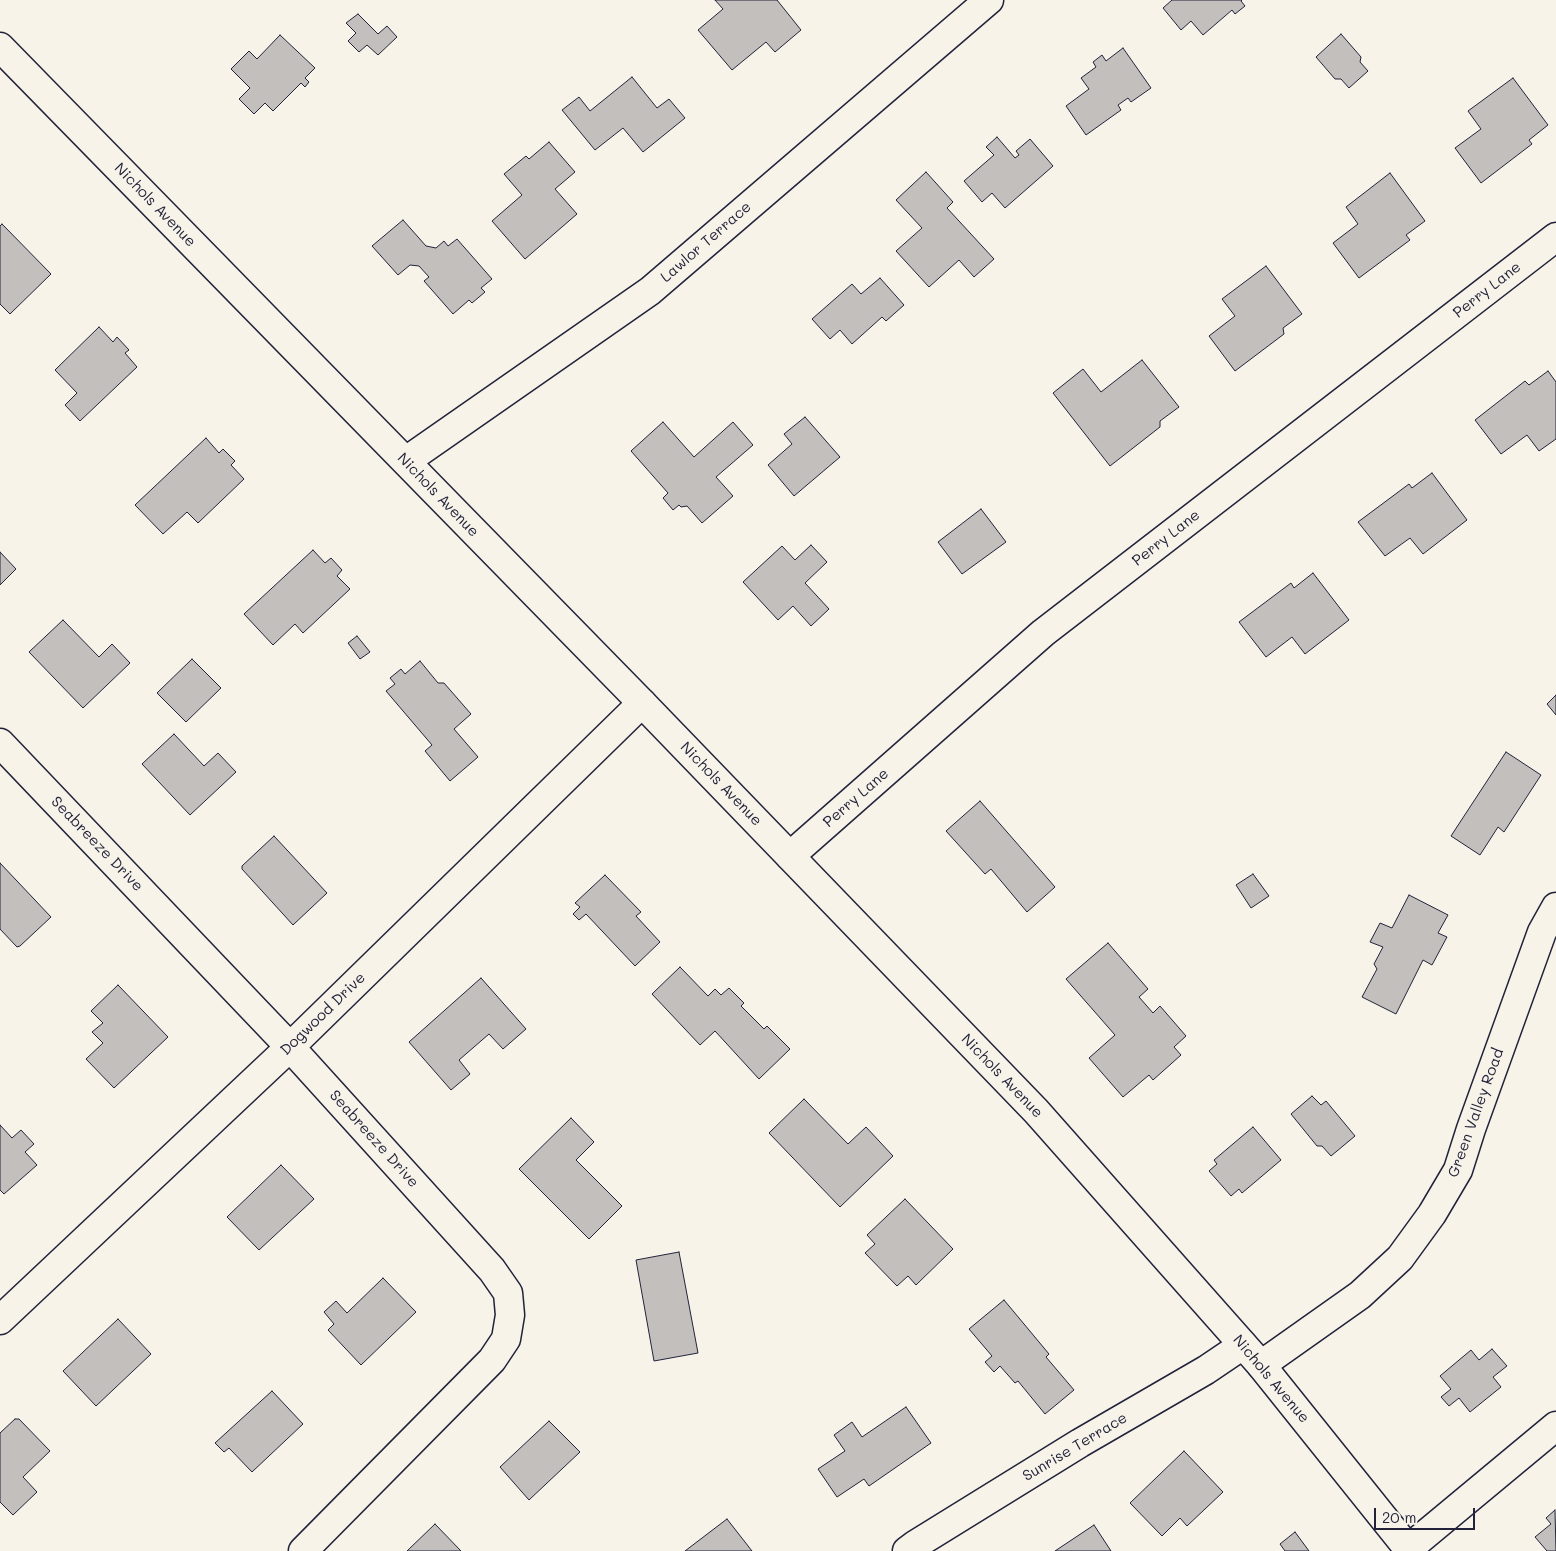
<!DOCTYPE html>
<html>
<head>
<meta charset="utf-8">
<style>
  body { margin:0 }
  #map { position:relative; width:1556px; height:1551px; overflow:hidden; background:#f7f3e8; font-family:Mali,sans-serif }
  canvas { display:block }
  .scale { position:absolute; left:1374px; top:1508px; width:101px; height:22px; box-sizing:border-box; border:2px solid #22223b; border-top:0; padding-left:6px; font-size:15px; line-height:18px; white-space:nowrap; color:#22223b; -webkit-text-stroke:4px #f7f3e8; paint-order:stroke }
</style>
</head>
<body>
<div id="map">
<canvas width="1556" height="1551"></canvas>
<div class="scale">20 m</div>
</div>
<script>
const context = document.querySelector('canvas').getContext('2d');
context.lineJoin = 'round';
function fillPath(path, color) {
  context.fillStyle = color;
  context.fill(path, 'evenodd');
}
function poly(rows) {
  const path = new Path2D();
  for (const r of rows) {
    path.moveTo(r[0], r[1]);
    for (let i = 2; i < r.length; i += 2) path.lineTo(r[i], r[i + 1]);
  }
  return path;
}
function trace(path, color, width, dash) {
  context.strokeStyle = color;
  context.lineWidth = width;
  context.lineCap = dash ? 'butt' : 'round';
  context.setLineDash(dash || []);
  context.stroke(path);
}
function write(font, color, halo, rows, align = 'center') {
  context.font = font + ' Mali,sans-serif';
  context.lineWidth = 4;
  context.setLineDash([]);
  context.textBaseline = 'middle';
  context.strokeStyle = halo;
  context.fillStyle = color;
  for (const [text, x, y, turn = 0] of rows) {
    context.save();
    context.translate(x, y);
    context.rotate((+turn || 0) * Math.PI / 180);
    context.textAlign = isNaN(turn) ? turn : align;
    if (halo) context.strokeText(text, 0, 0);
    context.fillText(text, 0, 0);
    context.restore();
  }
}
const building = poly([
  [715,0,777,0,801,30,775,52,766,42,732,70,698,30,723,9,715,0],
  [1172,0,1242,0,1241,1,1245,6,1235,14,1232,10,1203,35,1191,21,1181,30,1163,8,1172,0],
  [358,14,378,34,387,26,397,37,378,55,367,45,359,52,348,41,356,33,346,23,358,14],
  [1341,34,1361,57,1360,62,1368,71,1349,88,1341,79,1335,79,1316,57,1341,34],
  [280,35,315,68,305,78,309,82,305,87,301,83,273,111,265,103,254,114,239,99,250,88,231,69,249,51,257,59,280,35],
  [1123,48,1151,88,1131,102,1128,98,1118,105,1121,110,1086,135,1066,106,1089,89,1081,78,1096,67,1093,62,1102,55,1106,61,1123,48],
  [632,77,657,108,669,99,685,118,643,152,623,128,595,150,562,110,579,97,590,111,632,77],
  [1513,78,1548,125,1529,140,1532,144,1481,183,1455,148,1481,129,1468,111,1513,78],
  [997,137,1015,158,1019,155,1016,151,1030,139,1053,166,1005,208,992,193,982,202,964,181,994,155,986,147,997,137],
  [549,142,575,172,555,189,577,214,525,259,492,221,522,195,504,174,526,156,529,159,549,142],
  [926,172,953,202,947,208,994,259,974,277,959,260,929,287,896,251,922,228,896,200,926,172],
  [1390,173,1425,221,1406,235,1410,240,1359,278,1333,243,1358,224,1346,207,1390,173],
  [403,220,426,246,436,248,444,241,448,246,457,239,492,279,481,288,485,292,472,303,469,300,453,314,424,281,429,277,419,266,410,265,398,275,372,246,403,220],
  [2,224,51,274,10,314,0,304,0,226,2,224],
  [1266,266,1302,314,1283,328,1284,334,1235,371,1209,336,1235,316,1222,299,1266,266],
  [880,278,904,305,886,321,882,317,852,344,840,330,830,339,812,319,852,284,861,294,880,278],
  [99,327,113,342,117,337,129,350,125,353,137,367,80,421,65,405,77,393,55,370,99,327],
  [1142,360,1179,407,1160,421,1160,427,1110,466,1053,393,1083,369,1101,392,1142,360],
  [1548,371,1556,382,1556,439,1539,451,1527,435,1501,454,1475,420,1525,381,1529,385,1548,371],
  [805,417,840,457,794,496,768,465,792,444,784,434,805,417],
  [663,422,694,457,733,422,753,445,716,477,733,496,702,523,687,506,681,507,679,505,673,510,663,498,668,493,631,451,663,422],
  [206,438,219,453,223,449,235,461,231,465,244,479,198,523,187,512,163,534,135,505,206,438],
  [1432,473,1467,520,1423,554,1410,538,1385,556,1358,522,1409,484,1412,488,1432,473],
  [981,509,1006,542,962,574,938,542,981,509],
  [811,545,827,562,805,583,829,609,811,626,793,606,778,620,743,582,782,546,795,560,811,545],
  [313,550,325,563,331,558,342,570,337,576,350,589,303,633,295,624,273,645,244,614,313,550],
  [0,552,16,569,0,585,0,552],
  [1313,573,1349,620,1305,654,1292,637,1266,657,1239,622,1291,583,1294,588,1313,573],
  [63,620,99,657,112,644,130,663,83,708,29,652,63,620],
  [357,636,370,652,360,659,348,643,357,636],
  [192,659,221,688,186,722,157,693,192,659],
  [420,661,438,683,444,683,471,714,454,729,478,757,450,781,425,751,432,745,386,691,395,684,390,678,401,669,405,674,420,661],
  [1556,695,1556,715,1547,704,1556,695],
  [174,734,204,766,218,753,236,772,190,815,142,764,174,734],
  [1506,752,1541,775,1504,832,1498,827,1480,855,1451,836,1506,752],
  [980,801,1055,887,1027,912,991,869,985,874,946,831,980,801],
  [274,836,327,893,293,925,242,869,242,866,274,836],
  [0,863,51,917,20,946,17,947,0,929,0,863],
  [1253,874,1269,896,1251,908,1236,885,1253,874],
  [605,875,641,912,636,916,660,942,635,966,586,914,579,920,573,914,580,907,575,903,605,875],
  [1409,895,1448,915,1438,933,1447,937,1432,965,1423,960,1396,1014,1362,997,1377,969,1374,964,1383,947,1370,942,1380,923,1392,928,1409,895],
  [1108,943,1148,989,1139,997,1153,1013,1160,1006,1186,1036,1174,1047,1181,1055,1153,1080,1149,1075,1123,1097,1089,1058,1115,1035,1066,979,1108,943],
  [680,967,708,996,715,989,721,995,729,988,744,1003,741,1006,764,1029,767,1026,790,1049,759,1079,715,1031,700,1045,652,994,680,967],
  [481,978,526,1029,503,1049,489,1034,459,1060,470,1074,451,1090,409,1042,481,978],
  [118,985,168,1037,114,1088,86,1059,103,1043,92,1032,103,1023,91,1011,118,985],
  [1312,1096,1321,1105,1326,1101,1355,1136,1331,1156,1322,1146,1317,1146,1291,1114,1312,1096],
  [804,1099,848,1144,866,1127,893,1156,840,1207,769,1133,804,1099],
  [571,1118,594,1142,576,1160,622,1206,589,1239,519,1169,571,1118],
  [0,1125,12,1138,21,1130,34,1144,25,1152,37,1165,4,1194,0,1190,0,1125],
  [1253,1127,1281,1160,1242,1193,1239,1189,1231,1196,1209,1171,1217,1164,1214,1160,1253,1127],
  [281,1165,314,1199,259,1250,227,1217,281,1165],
  [905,1199,953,1249,916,1285,908,1276,897,1286,865,1253,875,1244,867,1235,905,1199],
  [679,1252,698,1353,654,1361,636,1260,679,1252],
  [383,1278,416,1312,361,1365,328,1330,334,1324,324,1312,336,1301,347,1313,383,1278],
  [1004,1300,1049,1354,1046,1357,1074,1390,1045,1414,1018,1381,1015,1383,1000,1366,994,1372,985,1362,992,1356,969,1329,1004,1300],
  [118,1319,151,1354,96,1406,63,1371,118,1319],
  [1492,1349,1507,1366,1493,1377,1501,1387,1470,1412,1459,1398,1449,1406,1441,1397,1451,1389,1440,1376,1471,1350,1479,1360,1492,1349],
  [272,1391,303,1424,252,1472,229,1448,224,1452,215,1443,272,1391],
  [906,1407,931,1443,869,1486,864,1479,837,1497,818,1469,845,1451,834,1435,852,1422,862,1437,906,1407],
  [15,1419,19,1419,50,1451,23,1477,37,1492,13,1515,0,1502,0,1433,15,1419],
  [549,1421,580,1452,529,1500,500,1467,549,1421],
  [1184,1451,1223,1492,1187,1526,1180,1518,1162,1536,1130,1503,1184,1451],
  [1555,1510,1556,1551,1547,1551,1535,1537,1551,1524,1546,1518,1555,1510],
  [727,1519,752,1551,685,1551,727,1519],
  [435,1524,461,1551,407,1551,435,1524],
  [1094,1525,1111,1551,1055,1551,1094,1525],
  [1295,1532,1309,1551,1285,1551,1280,1544,1295,1532]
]);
fillPath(building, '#c2bfbd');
trace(building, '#22223b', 1);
const minor = poly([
  [406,461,650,291,989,0],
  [0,743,290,1047,492,1270,508,1293,510,1315,506,1339,492,1360,303,1551],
  [790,856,1043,633,1556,237],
  [0,1320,290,1047,642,703],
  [1261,1365,1360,1295,1400,1258,1432,1214,1458,1170,1471,1129,1542,932,1556,907],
  [1408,1549,1556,1426],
  [907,1551,915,1545,1080,1443,1206,1370,1243,1345]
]);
const secondary = poly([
  [0,47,642,703,1036,1111,1261,1365,1410,1551]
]);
trace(minor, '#22223b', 31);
trace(secondary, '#22223b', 31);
trace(minor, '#f7f3e8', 28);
trace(secondary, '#f7f3e8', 28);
write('15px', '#22223b', '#f7f3e8', [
  ["Nichols Avenue",155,205,46],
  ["Lawlor Terrace",706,242,-41],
  ["Perry Lane",1487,290,-38],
  ["Nichols Avenue",438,495,46],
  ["Perry Lane",1166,538,-38],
  ["Nichols Avenue",721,784,46],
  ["Perry Lane",856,798,-41],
  ["Seabreeze Drive",97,844,46],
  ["Dogwood Drive",323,1014,-44],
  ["Nichols Avenue",1002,1076,46],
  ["Green Valley Road",1476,1113,-70],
  ["Seabreeze Drive",374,1139,48],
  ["Nichols Avenue",1271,1379,50],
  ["Sunrise Terrace",1075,1447,-31]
]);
</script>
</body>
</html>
